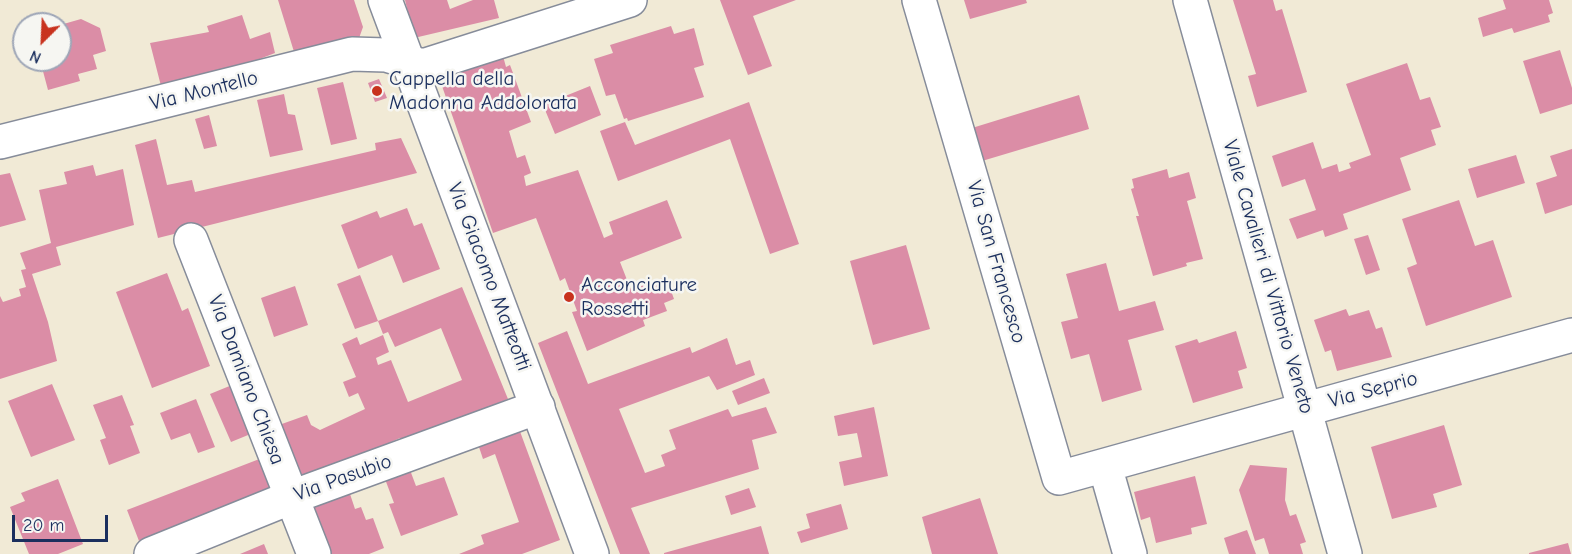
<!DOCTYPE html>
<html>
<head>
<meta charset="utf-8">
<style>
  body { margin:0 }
  #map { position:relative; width:1572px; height:554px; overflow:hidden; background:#f1ead6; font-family:"Comic Neue",sans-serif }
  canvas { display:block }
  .north { position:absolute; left:12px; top:12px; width:60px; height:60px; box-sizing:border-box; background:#f6f6f2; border:2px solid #9ea6b7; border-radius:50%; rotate:204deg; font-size:16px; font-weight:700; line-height:24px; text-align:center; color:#1b2f5e }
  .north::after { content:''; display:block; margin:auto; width:21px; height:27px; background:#c8321e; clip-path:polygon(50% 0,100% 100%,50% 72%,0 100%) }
  .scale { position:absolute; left:12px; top:515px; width:96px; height:27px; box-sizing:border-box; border:3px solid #1b2f5e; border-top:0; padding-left:8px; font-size:18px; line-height:21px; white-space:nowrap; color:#1b2f5e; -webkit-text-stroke:4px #f6f6f2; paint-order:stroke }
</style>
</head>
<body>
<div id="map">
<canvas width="1572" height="554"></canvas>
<div class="north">N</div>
<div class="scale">20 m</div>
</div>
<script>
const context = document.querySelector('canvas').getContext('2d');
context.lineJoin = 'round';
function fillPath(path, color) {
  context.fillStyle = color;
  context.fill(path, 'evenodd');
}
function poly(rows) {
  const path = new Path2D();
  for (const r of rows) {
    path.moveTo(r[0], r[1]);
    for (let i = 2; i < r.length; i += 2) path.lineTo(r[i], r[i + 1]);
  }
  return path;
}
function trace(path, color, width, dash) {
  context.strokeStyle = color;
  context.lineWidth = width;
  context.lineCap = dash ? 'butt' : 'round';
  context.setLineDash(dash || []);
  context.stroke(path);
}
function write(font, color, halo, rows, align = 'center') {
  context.font = font + ' "Comic Neue",sans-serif';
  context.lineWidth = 5;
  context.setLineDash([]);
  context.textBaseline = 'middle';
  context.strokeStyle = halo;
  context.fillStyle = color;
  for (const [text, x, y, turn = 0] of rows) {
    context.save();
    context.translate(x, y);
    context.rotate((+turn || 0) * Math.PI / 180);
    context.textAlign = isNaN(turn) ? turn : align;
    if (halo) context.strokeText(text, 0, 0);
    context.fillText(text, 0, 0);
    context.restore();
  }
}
fillPath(poly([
  [278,0,354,0,363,27,358,41,295,55],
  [405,0,447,0,450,9,473,0,494,0,499,18,414,38],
  [720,0,796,0,753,16,772,66,748,75],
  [964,0,1026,0,1027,3,970,19],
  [1233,0,1273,0,1276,11,1282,9,1307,92,1257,107,1248,76,1256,74],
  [1503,0,1549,0,1553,13,1548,15,1550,22,1514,33,1512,28,1483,37,1478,18,1506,9],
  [242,15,250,39,270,32,275,53,226,72,161,86,150,43,209,32,207,26],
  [81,19,100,28,106,51,93,55,97,69,78,74,80,81,48,90,40,60,60,60,60,25],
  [671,26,674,34,694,28,704,65,694,68,704,97,628,121,627,118,624,119,615,94,606,96,594,59,613,53,610,45],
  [1560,50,1572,88,1572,104,1540,114,1523,61],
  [503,56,506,67,510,65,531,122,509,131,517,158,525,155,531,173,524,176,526,186,578,170,604,238,613,234,609,222,667,200,682,238,620,262,631,290,666,277,674,299,664,303,667,311,643,320,645,326,587,351,572,312,577,311,565,278,560,281,536,218,493,233,442,86,446,84,444,76],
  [1407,63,1420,100,1430,97,1441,127,1431,130,1436,145,1400,158,1411,190,1343,214,1348,229,1325,237,1323,230,1297,239,1289,219,1316,210,1305,179,1282,187,1272,156,1313,142,1322,169,1337,164,1339,172,1351,168,1349,163,1371,155,1346,84],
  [379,79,387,98,375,102,368,83],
  [343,82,357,139,331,145,317,88],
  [590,86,601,115,555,134,543,105],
  [284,94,288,114,295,115,303,150,270,157,257,100],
  [1079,95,1089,129,982,161,972,128],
  [749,102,799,244,770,254,730,139,618,181,600,131,625,122,635,145],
  [209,115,217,146,204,149,195,119],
  [401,138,417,173,158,238,135,145,156,139,167,185,192,180,195,192,376,150,375,143],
  [1572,149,1572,205,1545,214,1536,183,1557,176,1550,156],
  [1516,155,1525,183,1477,198,1468,169],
  [93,165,96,176,123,169,134,225,56,247,61,265,32,274,48,322,57,361,0,379,0,296,3,302,21,296,19,289,26,287,21,270,26,269,20,253,51,243,39,190,67,184,64,172],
  [1167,169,1169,178,1189,172,1196,198,1187,201,1203,259,1186,263,1187,266,1153,276,1136,216,1139,216,1131,189,1134,188,1132,179],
  [10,173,26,220,0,227,0,175],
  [1459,200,1475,246,1493,240,1512,297,1426,326,1407,268,1417,264,1402,219],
  [407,208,414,226,422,223,440,269,403,283,392,255,358,269,341,225,377,211,380,218],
  [1368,235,1380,270,1366,275,1354,239],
  [906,245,930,329,873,345,850,261],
  [1106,263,1119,311,1155,301,1164,330,1128,340,1142,390,1102,402,1089,354,1071,359,1061,322,1078,318,1066,274],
  [167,273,182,311,188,308,210,366,152,388,116,292],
  [360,275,378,321,462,287,508,399,402,441,400,438,302,481,279,425,307,415,311,425,320,430,365,409,358,393,349,397,343,382,356,377,342,344,357,337,360,345,383,335,389,352,376,358,378,365,391,360,408,402,462,380,441,328,395,347,388,332,383,334,378,321,355,329,337,284],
  [295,286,308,325,274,337,261,298],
  [1346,309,1349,316,1369,310,1376,329,1382,327,1392,357,1337,371,1331,350,1325,352,1314,320],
  [567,331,588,384,690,347,692,353,727,338,736,365,750,360,755,375,717,390,709,376,619,409,645,473,665,466,661,455,676,449,669,430,728,409,732,417,766,407,777,433,752,440,759,469,631,508,650,554,620,554,538,343],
  [1236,331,1247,368,1238,371,1243,388,1193,403,1175,346,1197,339,1199,343],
  [764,378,770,393,738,405,732,391],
  [52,384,75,440,31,457,8,401],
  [232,385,253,433,231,442,210,394],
  [122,395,134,425,130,426,140,453,109,465,100,440,106,438,93,405],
  [196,399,215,447,198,453,190,433,171,440,160,413],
  [874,407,888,476,844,486,839,462,862,457,857,433,838,436,834,416],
  [1444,425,1462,485,1433,494,1437,507,1392,519,1371,447],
  [518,426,560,540,522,554,459,554,484,544,481,535,519,522,495,454,483,459,477,441],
  [262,458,274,489,139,541,127,510],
  [1250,465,1287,468,1285,500,1290,516,1296,514,1306,542,1300,544,1303,554,1269,554,1264,538,1255,541,1239,490],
  [410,470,416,486,444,477,458,515,401,536,389,504,394,503,385,479],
  [1195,476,1207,524,1191,528,1192,534,1156,543,1150,517,1141,520,1134,492],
  [58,479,83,544,58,554,29,554,10,507,25,501,21,493],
  [348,488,355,509,361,507,366,520,373,518,384,548,369,554,324,554,305,504],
  [749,488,756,507,731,515,725,496],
  [980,498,998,554,932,554,922,517],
  [841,504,848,529,801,543,797,532,810,528,806,514],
  [761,526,769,554,664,554,664,553],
  [1247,530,1256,554,1229,554,1224,538],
  [1568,543,1571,554,1529,554,1529,553],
  [264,544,268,554,240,554]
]), '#db8da6');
const minor = poly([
  [919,0,1059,478,1572,335],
  [1190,0,1345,554],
  [0,142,352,54,386,55,423,66,630,0],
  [191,240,314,554],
  [1105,466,1130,554],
  [151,554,292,497,538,407]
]);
const tertiary = poly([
  [385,0,592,554]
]);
trace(minor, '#868c9a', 36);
trace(tertiary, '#868c9a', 36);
trace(minor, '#fff', 33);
trace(tertiary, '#fff', 33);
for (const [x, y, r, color] of [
  [377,91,6,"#c8321e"],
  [569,297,6,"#c8321e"]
]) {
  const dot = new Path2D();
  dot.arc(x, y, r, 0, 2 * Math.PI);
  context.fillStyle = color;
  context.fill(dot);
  trace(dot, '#f6f6f2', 2);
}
write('21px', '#1b2f5e', '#f6f6f2', [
  ["Cappella della",389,79],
  ["Madonna Addolorata",389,103],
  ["Acconciature",581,285],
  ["Rossetti",581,309]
], 'left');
write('21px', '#1b2f5e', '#f6f6f2', [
  ["Via Montello",204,91,-14],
  ["Via San Francesco",996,262,74],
  ["Via Giacomo Matteotti",489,277,69],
  ["Viale Cavalieri di Vittorio Veneto",1268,277,74],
  ["Via Damiano Chiesa",246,380,69],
  ["Via Seprio",1373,390,-15],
  ["Via Pasubio",343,478,-20]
]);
</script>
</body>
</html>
